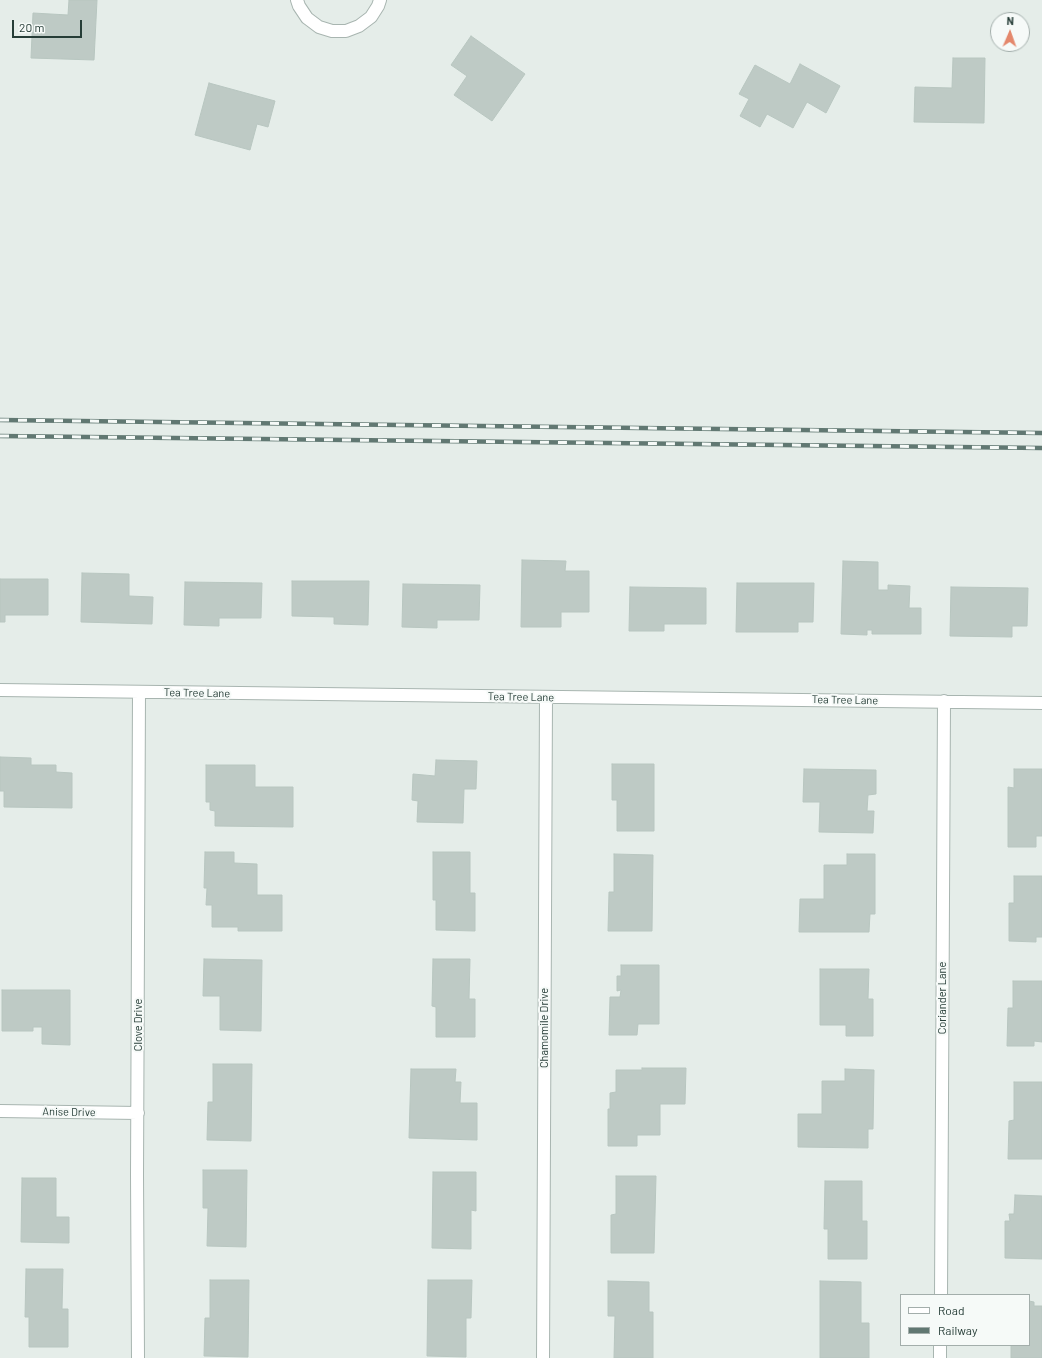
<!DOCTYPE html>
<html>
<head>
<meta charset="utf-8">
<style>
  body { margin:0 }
  #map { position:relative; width:1042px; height:1358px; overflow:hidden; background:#e5ede9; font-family:Barlow,sans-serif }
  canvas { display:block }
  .legend { position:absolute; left:900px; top:1294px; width:130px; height:52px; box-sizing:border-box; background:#f6faf8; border:1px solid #a3aeab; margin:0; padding:5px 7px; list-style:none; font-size:12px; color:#263d37 }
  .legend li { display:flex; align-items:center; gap:8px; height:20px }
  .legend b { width:20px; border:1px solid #a3aeab }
  .north { position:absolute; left:990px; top:12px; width:40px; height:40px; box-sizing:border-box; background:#f6faf8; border:1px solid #a3aeab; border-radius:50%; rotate:2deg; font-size:11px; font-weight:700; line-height:16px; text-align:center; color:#263d37 }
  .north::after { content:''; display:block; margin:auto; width:14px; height:18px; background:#e4886c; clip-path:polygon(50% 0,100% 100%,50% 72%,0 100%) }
  .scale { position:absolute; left:12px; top:20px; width:70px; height:18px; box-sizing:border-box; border:2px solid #263d37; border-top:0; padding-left:5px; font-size:12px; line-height:14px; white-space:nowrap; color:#263d37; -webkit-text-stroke:3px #f6faf8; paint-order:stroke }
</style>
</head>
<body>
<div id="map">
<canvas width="1042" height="1358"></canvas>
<ul class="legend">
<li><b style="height:5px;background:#fff"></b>Road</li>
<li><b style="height:5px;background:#617872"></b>Railway</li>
</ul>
<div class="north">N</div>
<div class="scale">20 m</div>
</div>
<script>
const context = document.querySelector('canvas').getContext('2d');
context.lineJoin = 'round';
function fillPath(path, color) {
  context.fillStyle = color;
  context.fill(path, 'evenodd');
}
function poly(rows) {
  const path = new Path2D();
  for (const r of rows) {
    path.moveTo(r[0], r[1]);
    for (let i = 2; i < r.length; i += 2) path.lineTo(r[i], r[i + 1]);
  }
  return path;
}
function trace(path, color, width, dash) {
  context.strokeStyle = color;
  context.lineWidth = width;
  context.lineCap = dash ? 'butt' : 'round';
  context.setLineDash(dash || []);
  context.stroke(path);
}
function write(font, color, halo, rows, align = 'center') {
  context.font = font + ' Barlow,sans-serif';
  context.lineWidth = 4;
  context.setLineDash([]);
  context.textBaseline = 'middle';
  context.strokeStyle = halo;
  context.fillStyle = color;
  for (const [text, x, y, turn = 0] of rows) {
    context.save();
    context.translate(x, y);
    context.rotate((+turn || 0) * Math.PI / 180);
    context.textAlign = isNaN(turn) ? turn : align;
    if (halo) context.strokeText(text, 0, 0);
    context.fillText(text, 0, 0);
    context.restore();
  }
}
const building = poly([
  [69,0,97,0,94,60,31,58,33,13,68,15,69,0],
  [471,36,525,74,492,121,454,95,467,76,451,65,471,36],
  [953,58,985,58,984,123,914,122,915,87,952,88,953,58],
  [800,64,840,86,826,113,807,102,793,128,767,114,760,127,740,116,749,99,739,94,755,65,790,84,800,64],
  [209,83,275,101,268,127,257,124,250,150,195,135,209,83],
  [522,560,566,561,565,571,589,571,589,612,561,612,561,627,521,627,522,560],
  [843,561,878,562,878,590,888,590,888,585,910,586,909,608,921,608,921,634,872,634,872,630,867,630,867,635,841,634,843,561],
  [82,573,129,574,129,596,153,597,152,624,81,622,82,573],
  [0,579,48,579,48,615,5,615,5,622,0,622,0,579],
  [292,581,369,581,368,625,334,624,334,617,292,616,292,581],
  [185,582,262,583,261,618,219,618,219,626,184,625,185,582],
  [737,583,814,583,813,622,798,622,798,632,736,632,737,583],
  [403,584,480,585,479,620,437,620,437,628,402,627,403,584],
  [630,587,706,588,706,624,664,624,664,631,629,631,630,587],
  [951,587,1028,588,1027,626,1012,626,1012,637,950,636,951,587],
  [0,757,31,758,31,765,56,765,56,772,72,773,72,808,4,807,4,791,0,791,0,757],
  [436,760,477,761,476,789,464,789,463,823,417,822,418,801,412,800,413,774,435,776,436,760],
  [612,764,654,764,654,831,617,831,617,800,612,800,612,764],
  [206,765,255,765,255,787,293,787,293,827,215,826,215,811,210,810,210,802,206,802,206,765],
  [804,769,876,770,876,794,868,795,867,811,874,811,873,833,819,832,820,802,803,802,804,769],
  [1014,769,1042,769,1042,836,1036,836,1036,847,1008,847,1008,787,1014,788,1014,769],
  [205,852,234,852,234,863,257,864,257,895,282,895,282,931,238,931,238,927,212,927,212,905,206,905,207,888,204,888,205,852],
  [433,852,470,852,470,893,475,893,475,931,436,930,436,900,433,900,433,852],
  [614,854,653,855,652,931,608,931,609,892,614,892,614,854],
  [847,854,875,854,875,914,870,914,869,932,799,932,800,899,824,899,824,865,847,865,847,854],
  [1014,876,1042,876,1042,937,1036,937,1036,942,1009,941,1009,903,1014,903,1014,876],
  [204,959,262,960,261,1031,220,1030,220,996,203,996,204,959],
  [433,959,470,959,469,999,475,999,475,1037,436,1037,436,1007,432,1006,433,959],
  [621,965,659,965,659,1024,638,1024,637,1035,609,1035,610,997,620,997,621,990,617,991,617,976,621,976,621,965],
  [820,969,869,969,868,999,873,999,873,1036,846,1036,846,1025,820,1025,820,969],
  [1013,981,1042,981,1042,1042,1034,1041,1034,1046,1007,1046,1008,1008,1013,1008,1013,981],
  [2,990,70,990,70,1045,42,1044,42,1027,33,1027,33,1031,2,1031,2,990],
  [213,1064,252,1064,251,1141,207,1140,208,1102,213,1102,213,1064],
  [642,1068,686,1068,685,1104,660,1104,660,1135,637,1135,637,1146,608,1146,608,1109,610,1109,610,1093,616,1092,616,1070,642,1070,642,1068],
  [411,1069,456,1069,455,1082,461,1082,460,1103,477,1103,477,1140,409,1138,411,1069],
  [845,1069,874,1070,873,1129,868,1129,868,1148,798,1147,798,1114,822,1114,822,1081,845,1081,845,1069],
  [1014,1082,1042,1082,1042,1159,1008,1159,1009,1121,1014,1120,1014,1082],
  [203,1170,247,1170,246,1247,207,1246,208,1208,203,1208,203,1170],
  [433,1172,476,1172,476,1211,471,1210,471,1249,432,1248,433,1172],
  [616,1176,656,1176,654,1253,611,1253,611,1215,616,1214,616,1176],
  [22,1178,56,1178,56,1217,69,1217,69,1243,21,1242,22,1178],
  [825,1181,862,1181,862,1221,867,1221,867,1259,828,1259,828,1229,824,1229,825,1181],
  [1015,1195,1042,1196,1042,1259,1005,1258,1005,1221,1010,1221,1009,1214,1014,1214,1015,1195],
  [26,1269,63,1269,62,1309,68,1309,68,1347,29,1347,29,1317,25,1317,26,1269],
  [210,1280,249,1280,248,1357,204,1356,205,1318,210,1318,210,1280],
  [428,1280,472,1280,471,1318,466,1318,466,1357,427,1356,428,1280],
  [608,1281,649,1282,649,1312,653,1312,653,1358,614,1358,615,1316,608,1316,608,1281],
  [820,1281,861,1282,861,1323,869,1323,869,1358,820,1358,820,1281],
  [1029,1301,1034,1302,1034,1306,1042,1306,1042,1358,1011,1358,1011,1345,1029,1345,1029,1301]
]);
fillPath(building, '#becac5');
trace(building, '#b8c6c0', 1);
const minor = poly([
  [297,0,299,6,307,18,319,27,332,31,346,31,359,26,371,17,378,6,380,0],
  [0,690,1042,703],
  [0,1111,138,1113],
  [941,1295,944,701],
  [138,1358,137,1174,139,692],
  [543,1358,546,697],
  [940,1358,940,1345]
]);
trace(minor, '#a8b5b0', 14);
trace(minor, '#fff', 12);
const rail = poly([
  [0,420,1042,433],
  [0,436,1042,448]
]);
trace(rail, '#617872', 4.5);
trace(rail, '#f6faf8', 3, [9]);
write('11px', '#263d37', '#f6faf8', [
  ["Tea Tree Lane",197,693,1],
  ["Tea Tree Lane",521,697,1],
  ["Tea Tree Lane",845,700,1],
  ["Coriander Lane",942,998,-90],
  ["Clove Drive",138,1025,-90],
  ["Chamomile Drive",544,1028,-90],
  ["Anise Drive",69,1112,1]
]);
</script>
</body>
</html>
